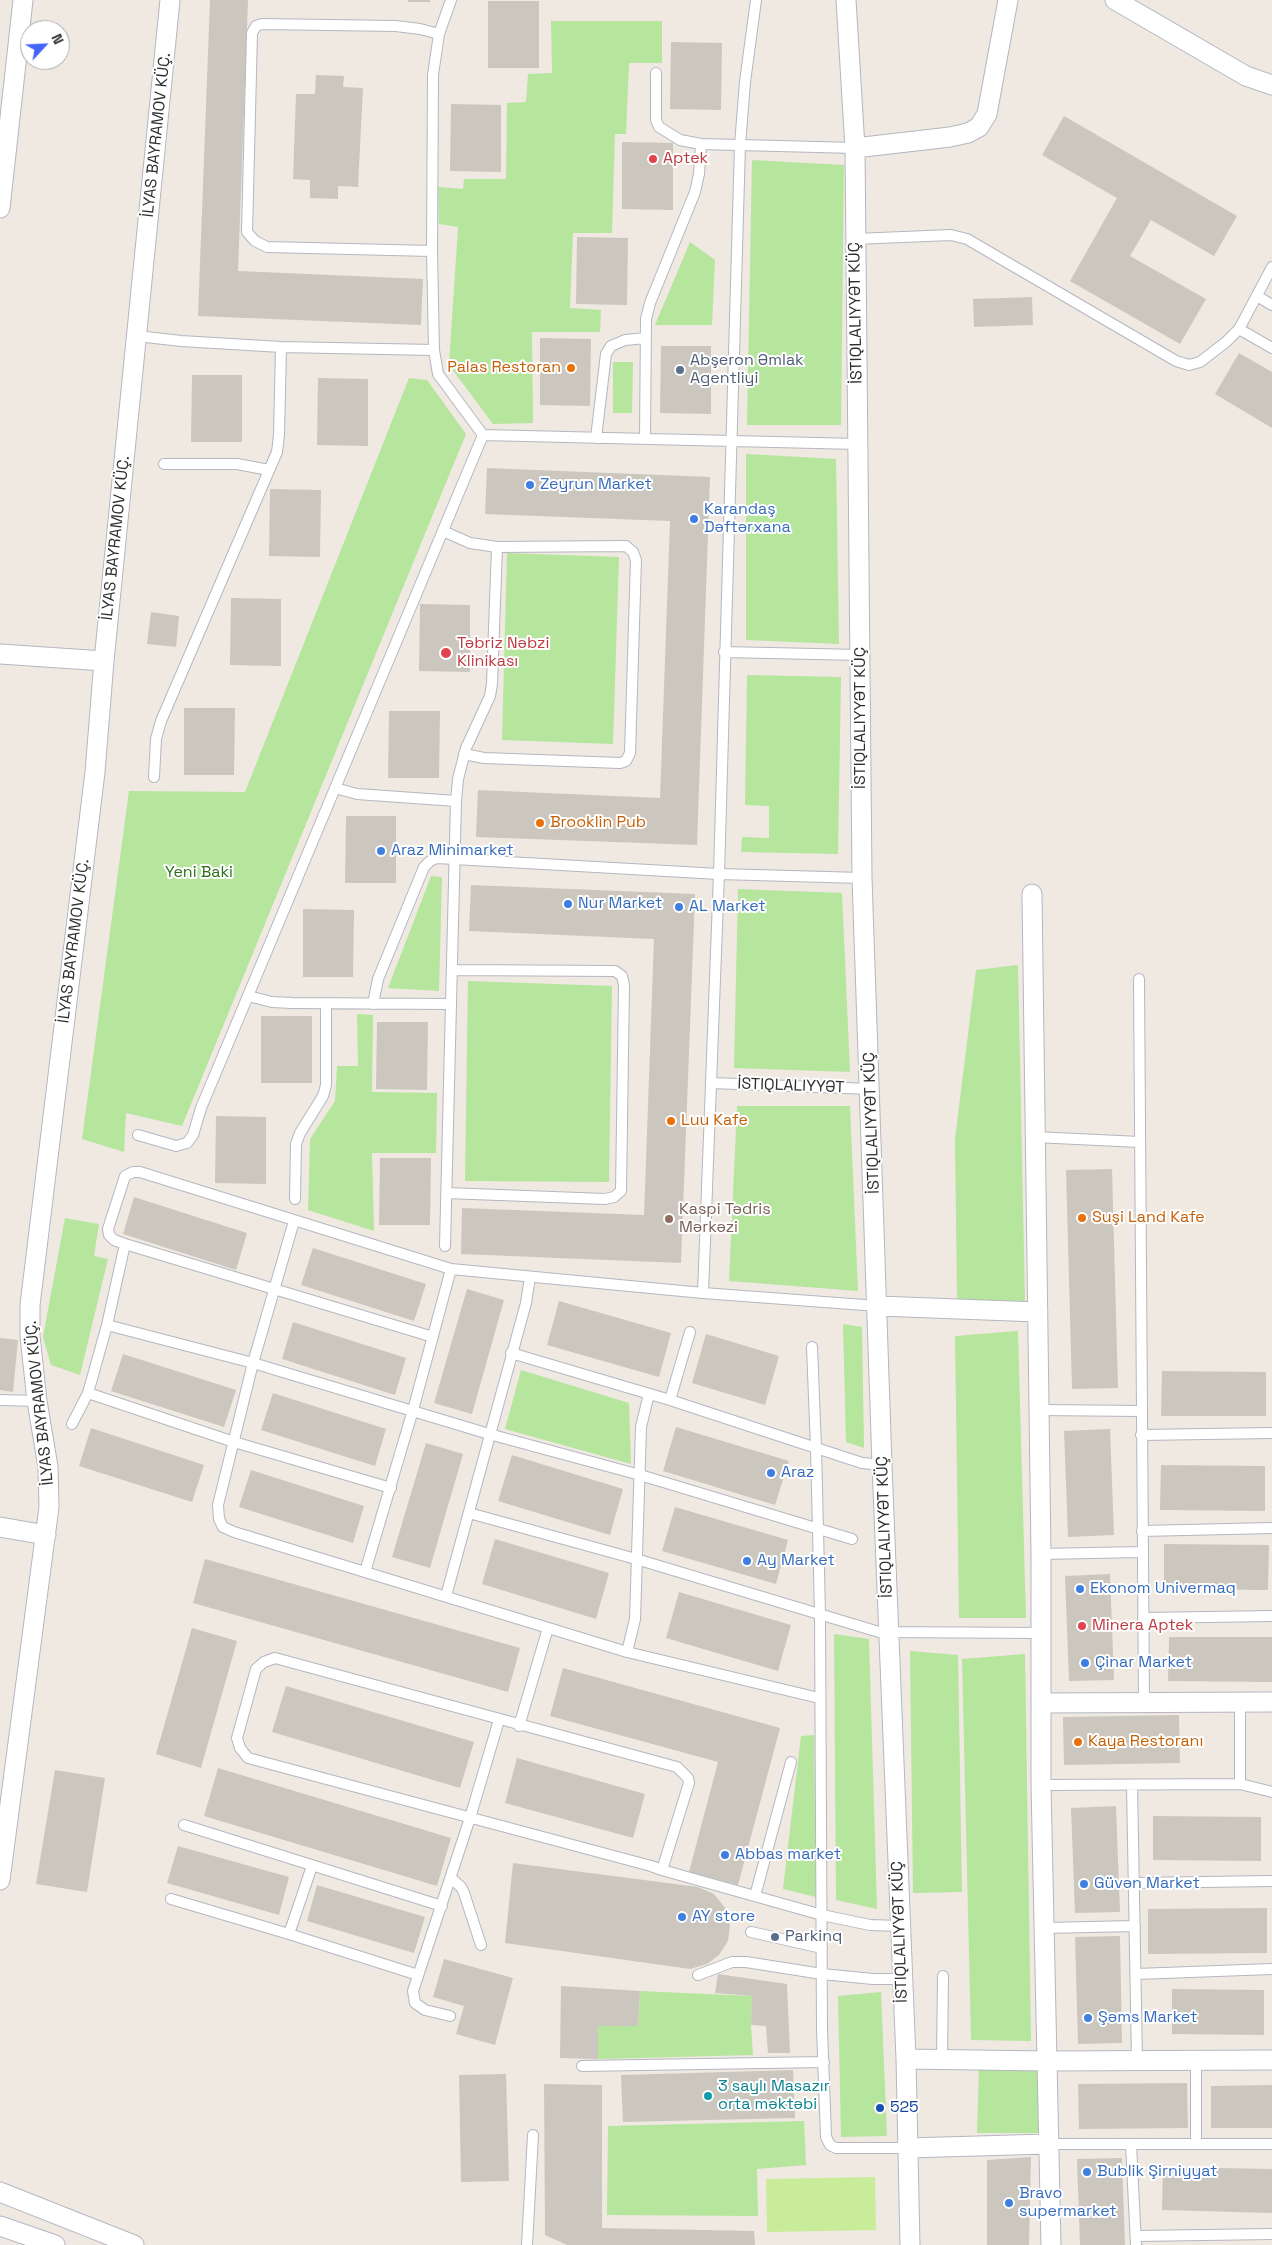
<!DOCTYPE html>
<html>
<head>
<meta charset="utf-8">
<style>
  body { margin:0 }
  #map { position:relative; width:1272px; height:2245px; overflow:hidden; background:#efe9e1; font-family:"Space Grotesk",sans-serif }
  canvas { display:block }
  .north { position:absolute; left:20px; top:20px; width:50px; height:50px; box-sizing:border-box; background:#fff; border:1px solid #ababab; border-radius:50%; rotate:65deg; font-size:14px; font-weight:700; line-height:20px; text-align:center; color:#2e2e2e }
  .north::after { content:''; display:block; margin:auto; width:18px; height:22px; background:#4264fb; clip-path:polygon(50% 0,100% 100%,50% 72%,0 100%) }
</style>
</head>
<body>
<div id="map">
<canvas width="1272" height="2245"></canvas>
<div class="north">N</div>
</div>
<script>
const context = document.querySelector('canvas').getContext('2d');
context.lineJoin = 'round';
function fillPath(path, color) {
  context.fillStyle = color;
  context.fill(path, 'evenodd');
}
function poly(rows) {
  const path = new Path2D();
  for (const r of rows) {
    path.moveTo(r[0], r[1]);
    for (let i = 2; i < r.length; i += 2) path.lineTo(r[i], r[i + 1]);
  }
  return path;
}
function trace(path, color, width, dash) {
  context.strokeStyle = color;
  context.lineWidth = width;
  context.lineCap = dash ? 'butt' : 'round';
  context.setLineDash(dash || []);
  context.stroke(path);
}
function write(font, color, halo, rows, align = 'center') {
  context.font = font + ' "Space Grotesk",sans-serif';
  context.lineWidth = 4;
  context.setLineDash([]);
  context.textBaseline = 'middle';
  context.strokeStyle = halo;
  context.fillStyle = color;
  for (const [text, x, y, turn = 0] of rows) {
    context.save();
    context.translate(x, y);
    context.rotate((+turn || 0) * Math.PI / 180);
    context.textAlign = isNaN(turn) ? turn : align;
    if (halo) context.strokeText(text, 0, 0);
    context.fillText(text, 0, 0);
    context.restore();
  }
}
fillPath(poly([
  [551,21,662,21,662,63,629,63,626,134,615,134,612,233,573,233,570,308,601,310,600,332,532,332,533,423,493,424,449,365,458,227,439,224,438,187,463,189,464,179,506,179,507,103,526,102,528,74,552,73],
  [752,160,844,165,841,425,747,425],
  [690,242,715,260,712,325,655,325],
  [613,362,633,362,632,413,613,413],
  [409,378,427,380,466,434,182,1126,126,1113,124,1152,82,1139,129,791,245,792],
  [746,454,836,459,839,644,746,640],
  [507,553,619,557,613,744,502,740],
  [747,675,841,677,838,854,741,852,742,837,769,838,769,806,745,805],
  [431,876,442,877,439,991,388,988],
  [738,889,842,893,850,1072,734,1068],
  [1018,965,1025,1301,957,1300,955,1139,976,970],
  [468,981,612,986,609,1182,465,1181],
  [357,1014,373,1015,372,1092,437,1093,436,1153,372,1153,374,1231,308,1210,310,1139,335,1101,337,1066,358,1066],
  [737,1106,850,1106,858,1291,729,1281],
  [65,1218,99,1224,94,1256,108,1259,80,1375,51,1365,43,1337],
  [843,1324,862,1327,864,1448,846,1442],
  [1018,1331,1026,1618,959,1618,955,1336],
  [521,1370,629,1403,631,1464,505,1429],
  [834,1634,869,1639,877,1909,836,1900],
  [910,1651,958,1655,962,1892,913,1893],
  [1025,1654,1031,2041,971,2040,962,1659],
  [814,1735,816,1897,783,1889,801,1736],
  [640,1991,752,1996,751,2025,753,2055,598,2059,598,2026,638,2026],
  [881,1992,887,2136,841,2137,838,1996],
  [979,2065,1037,2066,1039,2133,977,2133],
  [804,2121,806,2165,757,2169,758,2216,607,2215,608,2126]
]), '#b6e59e');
fillPath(poly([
  [875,2177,876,2230,767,2232,766,2179]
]), '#c9ec9a');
fillPath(poly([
  [210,0,248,0,238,271,423,279,421,325,198,316],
  [408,0,430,0,430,2,408,2],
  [488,1,539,1,539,68,488,68],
  [671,42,722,43,721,110,670,109],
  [316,75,344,76,343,87,363,88,358,187,338,186,338,199,310,198,310,180,293,179,296,94,315,94],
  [451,104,501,105,501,172,450,171],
  [1064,116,1237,216,1214,256,1151,220,1130,256,1206,299,1180,344,1070,281,1117,198,1042,155],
  [622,142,673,143,673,210,622,209],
  [577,237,628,238,627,305,576,304],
  [1032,297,1033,325,974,327,973,299],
  [540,338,591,339,590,406,540,405],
  [661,346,711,346,711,414,660,413],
  [1239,353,1272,372,1272,428,1215,394],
  [192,375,242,375,242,442,191,442],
  [318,378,368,379,368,446,317,445],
  [487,468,710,477,697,845,476,837,478,790,660,798,670,521,485,514],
  [270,489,321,490,320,557,269,556],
  [231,598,281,599,281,666,230,665],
  [420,604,470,605,470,672,419,671],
  [151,612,179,616,176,647,147,644],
  [184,708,235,708,234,775,184,775],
  [389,711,440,711,439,778,388,778],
  [346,816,396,816,396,883,345,883],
  [471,885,695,894,681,1263,461,1254,462,1208,644,1215,654,939,469,931],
  [303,909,354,910,353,977,303,977],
  [261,1016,312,1016,312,1083,261,1083],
  [377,1022,428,1022,427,1090,376,1089],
  [216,1116,266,1117,266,1184,215,1183],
  [380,1158,431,1158,430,1225,379,1225],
  [1112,1169,1118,1388,1072,1389,1066,1170],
  [134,1197,247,1233,236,1270,123,1234],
  [313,1248,426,1284,414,1321,301,1285],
  [467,1289,504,1300,472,1414,434,1403],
  [559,1301,671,1333,659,1377,547,1345],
  [293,1322,406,1358,395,1395,282,1359],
  [706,1334,779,1356,765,1405,692,1383],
  [0,1338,18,1340,13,1392,0,1390],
  [123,1354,236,1390,224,1427,111,1391],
  [1162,1371,1266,1372,1266,1416,1161,1416],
  [273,1393,386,1429,375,1466,261,1430],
  [676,1427,789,1461,775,1505,663,1471],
  [91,1428,204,1465,192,1502,79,1466],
  [1110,1429,1114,1535,1068,1537,1064,1431],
  [426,1443,463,1454,430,1568,392,1557],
  [512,1455,623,1489,610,1535,498,1501],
  [1161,1465,1265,1466,1265,1511,1160,1510],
  [251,1470,364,1506,353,1543,239,1507],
  [675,1507,788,1540,776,1584,662,1551],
  [495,1539,609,1573,596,1619,482,1584],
  [1164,1544,1269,1545,1268,1590,1164,1589],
  [205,1559,520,1648,508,1692,193,1603],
  [1110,1574,1114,1680,1069,1681,1065,1576],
  [679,1592,791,1625,778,1671,666,1638],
  [192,1628,237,1641,201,1768,156,1754],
  [1169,1637,1272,1637,1272,1682,1168,1681],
  [563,1668,780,1728,738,1885,689,1872,718,1762,550,1716],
  [286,1686,474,1742,460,1788,272,1732],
  [1179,1715,1180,1763,1064,1765,1063,1717],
  [517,1758,645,1794,633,1838,505,1803],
  [218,1768,451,1838,437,1886,204,1816],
  [55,1770,105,1778,87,1892,36,1884],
  [1116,1806,1120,1912,1075,1913,1071,1808],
  [1153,1816,1261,1817,1261,1861,1153,1860],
  [178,1846,289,1877,279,1915,167,1883],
  [513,1863,698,1887,714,1894,726,1909,730,1925,728,1941,719,1955,707,1964,690,1969,505,1943],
  [317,1885,425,1917,414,1953,307,1921],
  [1267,1908,1267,1953,1148,1954,1148,1909],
  [1120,1936,1122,2043,1078,2044,1075,1937],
  [444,1959,513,1978,495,2045,456,2034,464,2006,433,1997],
  [718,1974,787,1984,790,2053,768,2053,766,2026,751,2025,752,1996,715,1993],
  [561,1986,640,1991,638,2026,598,2026,598,2059,560,2058],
  [1172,1989,1264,1990,1264,2035,1172,2034],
  [793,2070,795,2118,623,2122,621,2075],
  [506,2074,509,2181,461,2182,459,2075],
  [1187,2083,1188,2128,1079,2129,1078,2084],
  [544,2084,602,2085,602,2228,754,2231,755,2245,567,2245,545,2235],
  [1272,2085,1272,2128,1211,2128,1211,2086],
  [1031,2157,1029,2245,987,2245,987,2160],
  [1122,2158,1125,2245,1080,2245,1077,2159],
  [1163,2167,1272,2169,1272,2213,1162,2210]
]), '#cbc7bf');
const service = poly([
  [656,73,656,120,659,127,680,140,701,144,855,148],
  [855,239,951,235,967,239,1176,361,1189,365,1200,362,1226,342,1239,329,1272,267],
  [432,251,267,247,255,241,247,232,252,33,256,26,262,24,396,26,420,29,439,34],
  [1257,296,1272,305],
  [1239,329,1272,348],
  [137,336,181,341,281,347,434,350,432,251,433,75,439,34,451,0],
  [434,350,438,374,483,435],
  [483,435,858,444],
  [596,438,606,354,611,346,625,340,646,338],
  [645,439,646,319,650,303,695,192,699,174,701,144],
  [164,464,237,464,269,470],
  [443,531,470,543,497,547,626,546,633,552,636,560,630,753,626,761,620,763,484,758,464,754],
  [724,652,860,655],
  [154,777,156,739,161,721,277,452,279,435,281,347],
  [335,788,357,794,456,801],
  [1139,979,1144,1701],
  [248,996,272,1002,292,1003,451,1004],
  [373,1004,378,979,424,867,430,861,437,858,719,874,862,878],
  [711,1083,871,1089],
  [138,1135,176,1146,187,1143,193,1135,201,1108,483,435],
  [1034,1137,1140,1142],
  [446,1193,605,1199,614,1197,621,1191,624,985,622,976,615,971,452,970],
  [295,1199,296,1144,300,1133,323,1096,326,1085,326,1004],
  [294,1221,253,1363,218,1505,219,1519,223,1527,234,1532,627,1652,819,1698],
  [125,1244,433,1337],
  [445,1246,456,801,458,779,466,748,490,696,492,684,497,547],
  [703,1293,719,874,740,145,745,82,756,0],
  [107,1325,253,1363,489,1434,640,1475,852,1539],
  [812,1347,816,1448,820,1613,822,2029,826,2137,830,2145,836,2148,907,2148],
  [511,1353,670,1400,862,1463,882,1465],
  [88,1393,234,1442,391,1488],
  [0,1400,37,1401],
  [670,1400,690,1332],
  [1039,1410,1141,1411],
  [72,1424,88,1393,107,1325,125,1244,114,1240,109,1235,108,1229,125,1176,133,1172,140,1172,451,1269,703,1293,878,1306],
  [1141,1435,1272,1433],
  [469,1513,636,1559,879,1632,1041,1633],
  [1142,1531,1272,1528],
  [1041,1554,1142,1552],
  [365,1572,413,1410,451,1269],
  [446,1596,526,1303,530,1277],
  [1143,1618,1272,1616],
  [627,1652,635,1619,641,1427,649,1394],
  [519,1726,548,1628],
  [1240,1784,1240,1704],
  [1041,1785,1240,1784,1272,1792],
  [1132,1785,1137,2061],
  [184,1825,442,1906],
  [662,1870,689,1783,688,1778,677,1767,275,1658,264,1662,256,1669,237,1738,240,1748,248,1758,651,1866,662,1870,822,1915,870,1925,900,1926],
  [451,1878,461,1887,464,1893,481,1945],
  [1134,1883,1272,1881],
  [755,1896,791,1762],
  [171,1899,289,1934,418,1975],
  [1045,1928,1135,1926],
  [751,1932,822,1948],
  [289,1934,312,1866],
  [1136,1974,1272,1969],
  [698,1975,732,1962,746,1962,822,1974,873,1979,902,1979],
  [450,2016,425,2010,415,2003,413,1991,470,1818,499,1720],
  [942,2059,943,1976],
  [1196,2060,1196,2144],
  [582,2066,824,2062],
  [1048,2144,1272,2144],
  [1131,2144,1136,2245],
  [1136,2236,1272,2234],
  [527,2245,533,2135]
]);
const minor = poly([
  [846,0,855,148,862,878,882,1465,906,2059,910,2245],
  [1115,0,1246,76,1272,85],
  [855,148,950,137,968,133,979,127,987,114,1008,0],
  [0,208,23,0],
  [0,654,104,661],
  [1032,894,1041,1554,1041,1785,1051,2245],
  [878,1306,1038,1312],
  [0,1527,46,1535],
  [1042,1703,1272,1702],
  [0,1880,49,1507,48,1467,37,1401,30,1336,30,1305,95,772,104,661,170,0],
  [906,2059,1046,2061,1272,2060],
  [907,2148,1048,2144],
  [0,2192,134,2245],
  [0,2226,55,2245]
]);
trace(service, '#b4b7c1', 12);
trace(minor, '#b4b7c1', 21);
trace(service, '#fff', 10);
trace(minor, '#fff', 19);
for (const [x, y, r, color] of [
  [653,159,5,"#e0444e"],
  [571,368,5,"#e8710a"],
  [680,370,5,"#5c6f8a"],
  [530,485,5,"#3f7fe0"],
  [694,519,5,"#3f7fe0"],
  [446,653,6,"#e0444e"],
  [540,823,5,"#e8710a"],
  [381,851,5,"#3f7fe0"],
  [568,904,5,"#3f7fe0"],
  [679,907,5,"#3f7fe0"],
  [671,1121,5,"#e8710a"],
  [1082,1218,5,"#e8710a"],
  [669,1219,5,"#8d6e63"],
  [771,1473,5,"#3f7fe0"],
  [747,1561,5,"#3f7fe0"],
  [1080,1589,5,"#3f7fe0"],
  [1082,1626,5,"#e0444e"],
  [1085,1663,5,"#3f7fe0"],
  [1078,1742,5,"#e8710a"],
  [725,1855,5,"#3f7fe0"],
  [1084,1884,5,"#3f7fe0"],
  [682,1917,5,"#3f7fe0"],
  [775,1937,5,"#5c6f8a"],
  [1088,2018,5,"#3f7fe0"],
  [708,2096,5,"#0f9aa8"],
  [880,2108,5,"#1a4fb4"],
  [1087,2172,5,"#3f7fe0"],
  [1009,2203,5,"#3f7fe0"]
]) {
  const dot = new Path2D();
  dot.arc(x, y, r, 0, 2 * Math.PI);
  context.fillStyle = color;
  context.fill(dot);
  trace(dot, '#fff', 2);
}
write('16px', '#2e2e2e', '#fff', [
  ["İLYAS BAYRAMOV KÜÇ.",157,135,-84],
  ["İSTIQLALIYYƏT KÜÇ",856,313,-91],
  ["İLYAS BAYRAMOV KÜÇ.",116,538,-84],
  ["İSTIQLALIYYƏT KÜÇ",861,718,-90],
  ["İLYAS BAYRAMOV KÜÇ.",74,941,-83],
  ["İSTIQLALIYYƏT",791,1086,2],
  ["İSTIQLALIYYƏT KÜÇ",872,1123,-92],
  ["İLYAS BAYRAMOV KÜÇ.",40,1403,-96],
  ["İSTIQLALIYYƏT KÜÇ",885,1527,-92],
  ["İSTIQLALIYYƏT KÜÇ",900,1932,-92]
]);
write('16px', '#be3a42', '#fff', [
  ["Aptek",663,159],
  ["Təbriz Nəbzi",457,644],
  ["Klinikası",457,662],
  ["Minera Aptek",1092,1626]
], 'left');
write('16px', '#4e5e75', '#fff', [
  ["Abşeron Əmlak",690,361],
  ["Agentliyi",690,379],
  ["Parkinq",785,1937]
], 'left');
write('16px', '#c56008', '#fff', [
  ["Palas Restoran",561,368,"right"],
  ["Brooklin Pub",550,823],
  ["Luu Kafe",681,1121],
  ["Suşi Land Kafe",1092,1218],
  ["Kaya Restoranı",1088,1742]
], 'left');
write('16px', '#366cbe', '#fff', [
  ["Zeyrun Market",540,485],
  ["Karandaş",704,510],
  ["Dəftərxana",704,528],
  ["Araz Minimarket",391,851],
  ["Nur Market",578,904],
  ["AL Market",689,907],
  ["Araz",781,1473],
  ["Ay Market",757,1561],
  ["Ekonom Univermaq",1090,1589],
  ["Çinar Market",1095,1663],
  ["Abbas market",735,1855],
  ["Güvən Market",1094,1884],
  ["AY store",692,1917],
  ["Şəms Market",1098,2018],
  ["Bublik Şirniyyat",1097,2172],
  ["Bravo",1019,2194],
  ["supermarket",1019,2212]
], 'left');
write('16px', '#2c6e1b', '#fff', [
  ["Yeni Baki",199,873]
]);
write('16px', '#785e54', '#fff', [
  ["Kaspi Tədris",679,1210],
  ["Mərkəzi",679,1228]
], 'left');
write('16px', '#0d838f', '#fff', [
  ["3 saylı Masazır",718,2087],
  ["orta məktəbi",718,2105]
], 'left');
write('16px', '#164399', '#fff', [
  ["525",890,2108]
], 'left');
</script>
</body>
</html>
